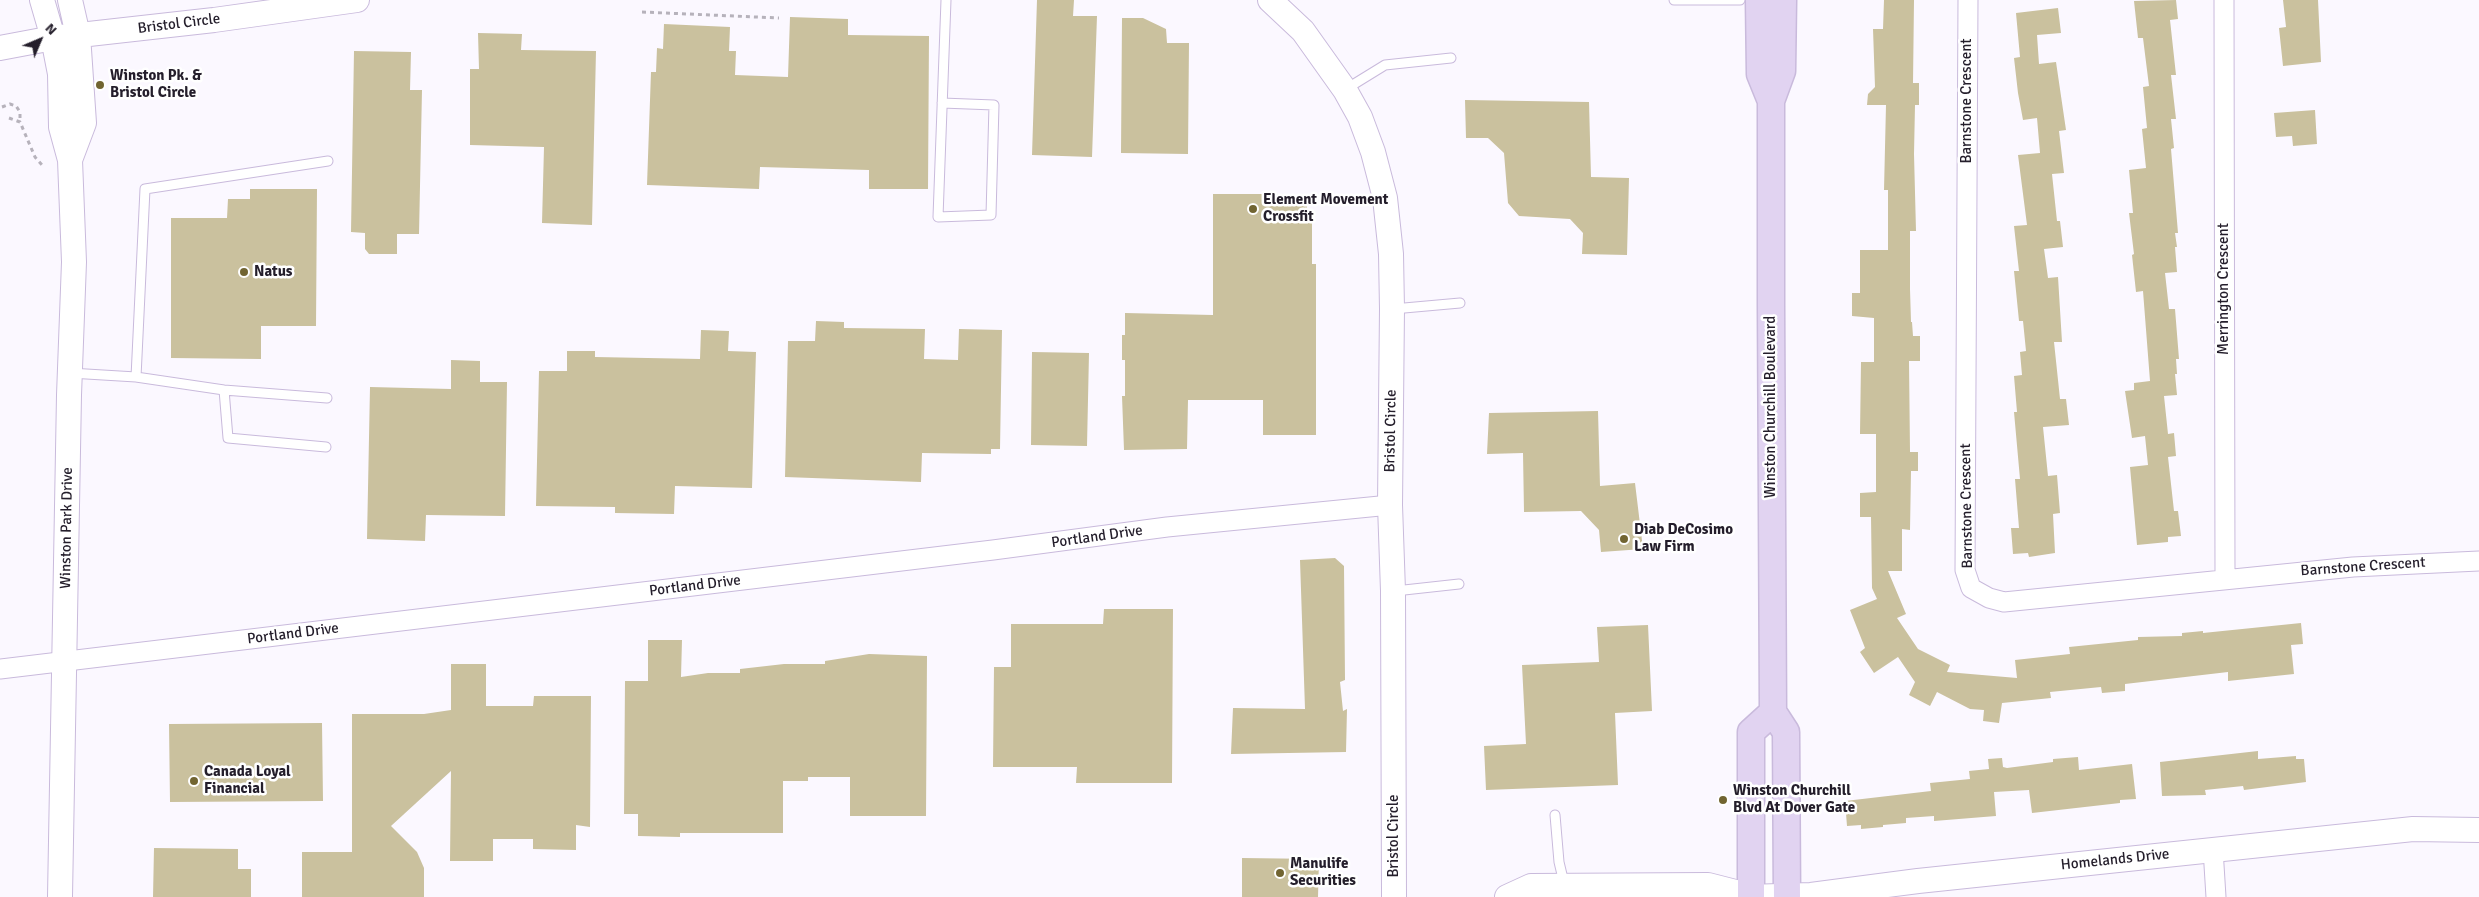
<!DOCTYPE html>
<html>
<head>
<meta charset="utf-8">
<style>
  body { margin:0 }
  #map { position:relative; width:2479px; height:897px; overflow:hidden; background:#fbf8ff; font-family:Signika,sans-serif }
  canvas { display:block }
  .north { position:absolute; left:15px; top:15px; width:50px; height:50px; -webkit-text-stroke:4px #fff; paint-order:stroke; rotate:45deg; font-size:14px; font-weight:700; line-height:20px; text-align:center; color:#241e2b }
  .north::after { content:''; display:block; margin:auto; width:18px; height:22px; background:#241e2b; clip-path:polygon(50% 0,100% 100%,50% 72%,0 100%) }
</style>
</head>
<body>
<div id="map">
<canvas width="2479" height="897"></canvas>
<div class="north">N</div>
</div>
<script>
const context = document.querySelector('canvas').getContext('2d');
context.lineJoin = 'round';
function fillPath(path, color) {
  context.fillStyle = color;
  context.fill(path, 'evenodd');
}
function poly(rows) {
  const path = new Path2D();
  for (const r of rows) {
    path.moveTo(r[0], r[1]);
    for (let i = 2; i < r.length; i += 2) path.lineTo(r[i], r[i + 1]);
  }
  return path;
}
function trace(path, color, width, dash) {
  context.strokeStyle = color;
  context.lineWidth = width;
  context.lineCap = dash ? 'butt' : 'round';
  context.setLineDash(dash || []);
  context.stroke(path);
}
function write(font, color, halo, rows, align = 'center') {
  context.font = font + ' Signika,sans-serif';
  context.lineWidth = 5;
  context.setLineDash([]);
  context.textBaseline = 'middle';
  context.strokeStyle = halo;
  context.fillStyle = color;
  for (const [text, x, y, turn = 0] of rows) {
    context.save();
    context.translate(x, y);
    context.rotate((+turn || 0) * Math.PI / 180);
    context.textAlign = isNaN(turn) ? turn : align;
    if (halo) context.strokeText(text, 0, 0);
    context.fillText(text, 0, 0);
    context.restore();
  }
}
fillPath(poly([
  [1037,0,1074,0,1073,16,1097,16,1092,157,1032,155],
  [1884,0,1914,0,1913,83,1919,83,1919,105,1915,105,1914,154,1916,231,1910,231,1910,289,1911,322,1912,322,1913,336,1920,336,1920,361,1909,361,1910,452,1918,452,1918,471,1911,471,1910,530,1902,529,1902,571,1888,571,1906,614,1897,618,1918,649,1950,665,1947,672,2017,678,2015,660,2070,654,2069,647,2138,640,2138,637,2182,636,2182,633,2203,631,2203,633,2301,623,2303,644,2291,645,2294,674,2228,681,2228,672,2125,684,2125,691,2102,693,2101,687,2050,692,2051,698,2002,703,1999,723,1983,721,1984,710,1970,709,1937,692,1930,706,1909,695,1915,682,1898,657,1874,673,1860,652,1865,648,1850,610,1877,599,1872,588,1871,517,1860,517,1860,493,1876,492,1876,434,1860,434,1861,362,1874,362,1874,318,1852,316,1852,293,1860,293,1860,250,1888,250,1888,190,1884,190,1886,105,1867,105,1868,94,1875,87,1873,29,1883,29],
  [2176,0,2178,19,2170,20,2176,75,2171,75,2176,119,2171,119,2174,148,2171,149,2178,233,2175,233,2177,247,2175,247,2177,272,2165,273,2169,309,2175,309,2179,359,2176,359,2177,374,2175,374,2177,395,2164,396,2168,434,2174,433,2176,456,2168,457,2174,511,2178,511,2181,536,2168,537,2168,542,2137,545,2130,467,2148,465,2145,436,2132,438,2125,391,2134,390,2134,383,2150,381,2143,291,2136,292,2132,255,2134,254,2129,213,2133,213,2129,170,2146,168,2142,129,2147,128,2143,87,2149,86,2143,38,2138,38,2134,1],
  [2283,0,2318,0,2321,62,2283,66,2279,28,2286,27],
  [2058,8,2061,33,2037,35,2039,64,2056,62,2066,130,2059,131,2064,173,2052,174,2057,221,2060,221,2063,247,2044,249,2048,278,2058,277,2062,342,2054,342,2060,399,2066,399,2069,425,2043,427,2048,476,2057,475,2060,513,2053,514,2055,553,2029,557,2028,553,2013,554,2011,528,2019,528,2015,479,2020,479,2014,412,2017,412,2014,376,2022,375,2020,352,2026,351,2023,321,2019,321,2014,271,2019,271,2014,226,2027,225,2018,155,2040,153,2037,118,2023,120,2018,93,2014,58,2020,57,2016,13],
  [790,17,848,19,848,35,929,36,928,189,869,189,869,170,760,167,759,189,647,185,651,72,656,72,657,48,663,49,664,24,730,27,729,51,736,51,735,75,788,77],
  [1122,18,1143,18,1166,29,1167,43,1189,43,1188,154,1121,153],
  [478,33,522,34,521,50,596,51,592,225,542,223,544,147,470,145,470,69,479,69],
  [354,51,411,52,410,90,422,90,419,234,397,234,397,254,369,254,365,249,365,233,351,232],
  [1465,100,1589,102,1591,177,1629,178,1627,255,1582,254,1583,233,1570,219,1519,216,1508,203,1504,153,1488,138,1466,138],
  [2315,110,2317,144,2293,146,2292,136,2276,137,2274,113],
  [250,189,317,189,316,326,261,326,261,359,171,358,171,218,227,218,228,199,250,199],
  [1213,194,1290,194,1290,200,1307,200,1307,217,1312,217,1312,264,1316,264,1316,435,1263,435,1263,400,1188,400,1187,449,1124,450,1122,396,1125,396,1125,360,1122,360,1122,335,1125,335,1125,313,1213,315],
  [816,321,844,322,844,328,925,329,924,359,958,360,959,329,1002,330,1000,449,991,449,991,454,922,453,921,482,785,477,788,341,815,341],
  [701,330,729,331,728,351,756,352,752,488,675,486,674,514,615,513,615,507,536,506,539,371,567,371,567,351,595,351,595,357,700,359],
  [1032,352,1089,353,1087,446,1031,445],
  [451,360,480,361,480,382,507,382,505,516,426,515,425,541,367,539,370,387,451,389],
  [1598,411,1600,486,1635,483,1643,549,1601,552,1599,530,1581,511,1524,512,1523,453,1487,454,1489,413],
  [1335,558,1344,566,1345,680,1340,682,1343,711,1347,709,1346,752,1231,754,1233,708,1305,709,1300,560],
  [1104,609,1173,609,1172,783,1076,783,1077,767,993,767,994,667,1011,667,1011,624,1103,624],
  [1648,625,1652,711,1615,713,1618,785,1486,790,1484,746,1526,744,1522,665,1599,662,1597,627],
  [648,640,682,640,681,677,708,673,740,673,740,669,784,664,825,664,825,661,869,654,927,656,926,816,850,816,850,777,808,777,808,781,783,781,783,833,680,833,680,837,638,836,638,814,624,814,625,681,648,681],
  [451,664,486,664,486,706,533,706,534,696,591,696,590,827,576,825,576,850,533,849,533,839,493,839,493,861,450,861,451,771,391,826,417,852,424,868,424,897,302,897,302,852,352,852,352,714,424,714,451,710],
  [322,723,323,801,170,802,169,724],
  [2258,751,2258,759,2296,756,2296,759,2304,759,2306,782,2244,790,2243,786,2205,790,2206,795,2162,796,2160,762],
  [2078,757,2079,770,2132,764,2136,799,2120,800,2120,803,2032,813,2029,790,1994,792,1996,816,1934,821,1934,816,1906,818,1906,823,1883,825,1883,827,1861,829,1861,825,1847,826,1845,801,1931,791,1930,783,1970,779,1969,771,1989,769,1988,759,2002,758,2003,767,2007,768,2053,762,2053,759],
  [154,848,238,849,238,869,251,869,251,897,153,897],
  [1242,858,1319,859,1318,897,1242,897]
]), '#cac19e');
const service = poly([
  [1674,0,1740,0],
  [1346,89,1385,65,1451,58],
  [942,103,994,105,991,215,938,217,946,0],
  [1393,309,1460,303],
  [70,373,136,377,145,189,328,161],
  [136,377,224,390,327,398],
  [224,390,228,438,326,447],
  [1395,591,1459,584],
  [1555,815,1559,862,1564,883]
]);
const minor = poly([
  [1968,0,1965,570,1971,588,1989,598,2004,602,2353,567,2479,561],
  [2224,0,2225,578],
  [0,669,993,550,1167,527,1390,505],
  [2213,849,2216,897]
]);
const tertiary = poly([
  [42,0,53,38,60,74,61,127,70,160,74,262,69,395,60,897],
  [70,0,78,35,84,123,70,160],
  [1270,0,1303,31,1345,90,1360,117,1373,152,1385,198,1391,254,1392,309,1390,505,1393,591,1394,897],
  [0,48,53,38,214,20,357,0],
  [1507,897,1531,886,1708,885,1751,896],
  [1748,897,1811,895,1918,881,2413,829,2479,830]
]);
const secondary = poly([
  [1759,0,1760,74,1771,101],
  [1783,0,1782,71,1771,101,1771,304,1773,712,1786,732,1787,897],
  [1751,897,1751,732,1773,712]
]);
trace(service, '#c9badc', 11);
trace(minor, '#c9badc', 21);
trace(tertiary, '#c9badc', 26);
trace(secondary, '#c9badc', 29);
trace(poly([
  [642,12,779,18],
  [2,107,10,104,16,106,20,112,20,122],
  [9,118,20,122,35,157,43,166]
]), '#b6b2bb', 3, [4, 4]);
trace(service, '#fff', 9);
trace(minor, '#fff', 19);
trace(tertiary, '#fff', 24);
trace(secondary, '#e1d3f1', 26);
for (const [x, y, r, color] of [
  [100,85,5,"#716431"],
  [1253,209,5,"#716431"],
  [244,272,5,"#716431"],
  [1624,539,5,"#716431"],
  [194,781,5,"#716431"],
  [1723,800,5,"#716431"],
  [1280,873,5,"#716431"]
]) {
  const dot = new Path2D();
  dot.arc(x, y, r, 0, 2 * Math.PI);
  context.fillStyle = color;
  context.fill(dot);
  trace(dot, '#fff', 2);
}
write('15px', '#241e2b', '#fff', [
  ["Bristol Circle",179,24,-7],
  ["Barnstone Crescent",1967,101,-90],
  ["Merrington Crescent",2224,289,-90],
  ["Winston Churchill Boulevard",1771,407,-90],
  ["Bristol Circle",1391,431,-89],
  ["Barnstone Crescent",1967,506,-91],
  ["Winston Park Drive",67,528,-89],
  ["Portland Drive",1097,537,-8],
  ["Barnstone Crescent",2363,567,-4],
  ["Portland Drive",695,586,-7],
  ["Portland Drive",293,634,-7],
  ["Bristol Circle",1394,836,-90],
  ["Homelands Drive",2115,860,-6]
]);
write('bold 15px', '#241e2b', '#fff', [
  ["Winston Pk. &",110,76],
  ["Bristol Circle",110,93],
  ["Element Movement",1263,200],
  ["Crossfit",1263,217],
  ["Natus",254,272],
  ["Diab DeCosimo",1634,530],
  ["Law Firm",1634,547],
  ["Canada Loyal",204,772],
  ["Financial",204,789],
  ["Winston Churchill",1733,791],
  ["Blvd At Dover Gate",1733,808],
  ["Manulife",1290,864],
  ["Securities",1290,881]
], 'left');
</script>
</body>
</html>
